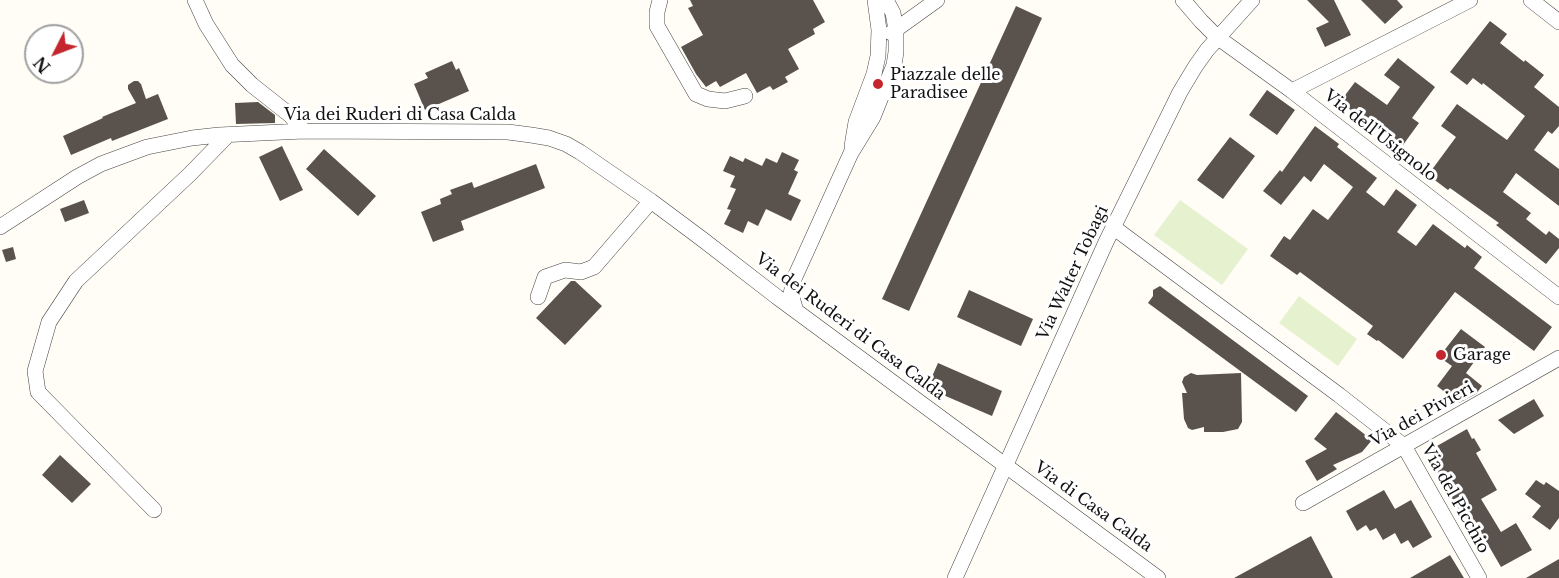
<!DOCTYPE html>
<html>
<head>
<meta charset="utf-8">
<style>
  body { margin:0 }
  #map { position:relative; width:1559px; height:578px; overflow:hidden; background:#fffdf5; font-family:"Libre Baskerville",serif }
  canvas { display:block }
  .north { position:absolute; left:24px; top:24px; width:60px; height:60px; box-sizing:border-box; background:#fff; border:2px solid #a0a0a0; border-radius:50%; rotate:228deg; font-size:16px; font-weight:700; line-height:24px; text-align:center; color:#111 }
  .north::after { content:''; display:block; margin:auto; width:21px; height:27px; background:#c4262e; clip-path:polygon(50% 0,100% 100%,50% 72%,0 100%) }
</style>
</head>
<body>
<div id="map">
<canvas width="1559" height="578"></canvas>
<div class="north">N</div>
</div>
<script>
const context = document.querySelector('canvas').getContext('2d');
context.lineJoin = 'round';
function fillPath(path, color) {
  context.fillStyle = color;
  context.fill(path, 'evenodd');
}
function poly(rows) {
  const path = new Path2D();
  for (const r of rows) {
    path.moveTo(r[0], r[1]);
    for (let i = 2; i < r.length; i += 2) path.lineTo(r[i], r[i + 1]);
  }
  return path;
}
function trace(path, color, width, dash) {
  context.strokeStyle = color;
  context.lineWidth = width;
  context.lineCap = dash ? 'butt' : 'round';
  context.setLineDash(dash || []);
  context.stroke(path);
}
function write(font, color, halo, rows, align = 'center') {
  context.font = font + ' "Libre Baskerville",serif';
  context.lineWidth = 6;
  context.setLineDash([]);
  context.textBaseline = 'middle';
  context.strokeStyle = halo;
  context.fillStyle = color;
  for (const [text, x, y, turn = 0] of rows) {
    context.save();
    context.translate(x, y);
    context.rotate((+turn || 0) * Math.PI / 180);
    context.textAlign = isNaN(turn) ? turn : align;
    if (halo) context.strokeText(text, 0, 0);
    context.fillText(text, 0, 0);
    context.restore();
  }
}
fillPath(poly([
  [1180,200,1248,249,1222,285,1154,235],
  [1299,296,1357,339,1338,366,1279,323]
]), '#e6f2cf');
fillPath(poly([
  [690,0,813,0,825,22,813,29,815,34,788,49,799,69,785,77,788,82,773,90,770,86,757,93,746,73,720,87,716,81,706,87,696,74,681,47,703,35,688,8,693,6],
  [1307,0,1334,0,1351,35,1325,47,1316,28,1329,22],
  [1361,0,1397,0,1403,7,1385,24],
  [1016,6,1042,18,909,311,882,299],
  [1490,21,1507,34,1500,43,1524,62,1525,60,1544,75,1534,87,1559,107,1559,126,1552,134,1548,131,1534,150,1559,169,1559,206,1516,173,1503,192,1531,213,1526,219,1546,235,1549,231,1559,239,1559,248,1546,264,1496,225,1499,223,1450,188,1448,190,1428,175,1456,137,1441,126,1457,104,1507,140,1525,116,1483,83,1482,85,1473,78,1467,85,1450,72],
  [1398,58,1435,87,1412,118,1419,123,1403,145,1358,111,1356,114,1340,102,1355,82,1387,105,1400,87,1384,75],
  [452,61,456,70,459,68,469,91,425,110,414,84,428,78,425,73],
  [134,81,138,81,141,84,146,99,158,94,168,119,112,141,111,138,71,155,63,136,103,118,102,117,136,103,128,89,128,85],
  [1267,90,1295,110,1277,135,1249,115],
  [258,102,275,115,275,123,236,124,235,103],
  [1315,126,1339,144,1337,147,1377,178,1366,192,1384,206,1396,189,1417,205,1397,232,1416,246,1433,224,1465,248,1467,245,1482,257,1474,268,1552,327,1534,351,1455,292,1403,359,1378,340,1377,341,1367,334,1373,326,1300,272,1297,275,1270,256,1284,236,1290,240,1313,209,1328,220,1353,187,1324,164,1311,182,1304,176,1281,205,1263,191,1280,170,1282,172],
  [1230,137,1255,156,1223,199,1197,180],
  [282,146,303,190,280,201,259,157],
  [324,149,376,196,358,216,306,169],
  [782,152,799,160,794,170,798,172,788,194,801,200,791,221,766,209,758,226,748,221,743,233,724,224,731,210,727,209,736,189,730,187,735,176,723,171,730,156,743,162,745,158,762,166,766,158,777,163],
  [536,164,545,188,461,221,464,230,433,242,421,212,441,204,440,199,452,194,450,190,472,182,474,188],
  [84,200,89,213,65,222,60,209],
  [13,247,16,259,6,262,2,250],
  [571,281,575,281,602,306,565,345,536,318],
  [1160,286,1308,396,1296,412,1148,303,1153,296,1153,290],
  [969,290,1033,319,1021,346,957,317],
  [1461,329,1485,347,1466,373,1482,386,1476,394,1459,403,1437,386,1452,366,1439,357],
  [938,363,1002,391,992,416,927,388],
  [1191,373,1197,375,1241,373,1242,422,1238,429,1223,432,1204,432,1204,427,1192,430,1188,428,1184,419,1182,393,1187,393,1182,382,1184,377],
  [1534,399,1544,416,1514,434,1498,420],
  [1336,412,1372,440,1362,452,1333,465,1337,469,1317,481,1305,461,1327,449,1314,439],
  [1467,429,1472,439,1474,438,1481,450,1476,453,1497,490,1481,499,1501,532,1516,523,1532,550,1501,567,1476,524,1468,528,1430,460,1432,458,1428,451],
  [60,455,91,484,72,503,42,475],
  [1536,480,1544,485,1546,482,1559,491,1559,518,1550,530,1532,517,1541,506,1525,494],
  [1384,490,1395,509,1411,500,1432,537,1413,548,1408,540,1401,544,1395,533,1383,540,1376,528,1370,531,1366,525,1357,531,1346,511],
  [1311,536,1333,578,1234,578],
  [1450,555,1464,578,1410,578],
  [1559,559,1559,578,1526,578]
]), '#5a524d');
const minor = poly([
  [195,0,206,24,232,65,252,85,290,115,304,131],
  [660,0,657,12,657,26,696,94,708,99,725,101,745,96],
  [1183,0,1201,21,1217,37,1292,91,1559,297],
  [1531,0,1559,22],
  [891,33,937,0],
  [1292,91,1470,0],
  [852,146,856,122,874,74,878,56,879,30,875,0],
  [0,227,77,177,101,164,147,147,192,138,219,135,304,131,508,132,531,135,549,138,566,144,580,152,651,201,702,239,777,297,1158,578],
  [1113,227,1339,395,1404,446,1479,578],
  [538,297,545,277,565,270,581,272,594,267,651,201],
  [796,311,791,294,794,279,851,153,873,117,894,65,896,52,896,30,893,13,886,0],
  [1303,503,1559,358],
  [154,510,38,392,35,371,49,322,76,281,190,174,228,135],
  [955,578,1106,242,1180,92,1195,67,1207,50,1252,0]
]);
trace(minor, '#444', 16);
trace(minor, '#fff', 15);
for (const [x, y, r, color] of [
  [878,84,6,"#c4262e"],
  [1441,355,6,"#c4262e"]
]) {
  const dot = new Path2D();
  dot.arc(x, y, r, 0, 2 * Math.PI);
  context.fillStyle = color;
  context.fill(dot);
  trace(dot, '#fff', 2);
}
write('16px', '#111', '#fff', [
  ["Piazzale delle",890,75],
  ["Paradisee",890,93],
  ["Garage",1453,355]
], 'left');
write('16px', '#111', '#fff', [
  ["Via dei Ruderi di Casa Calda",400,115],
  ["Via dell'Usignolo",1380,136,38],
  ["Via Walter Tobagi",1073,273,-65],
  ["Via dei Ruderi di Casa Calda",850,327,37],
  ["Via dei Pivieri",1422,415,-29],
  ["Via del Picchio",1455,499,61],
  ["Via di Casa Calda",1093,507,36]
]);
</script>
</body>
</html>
